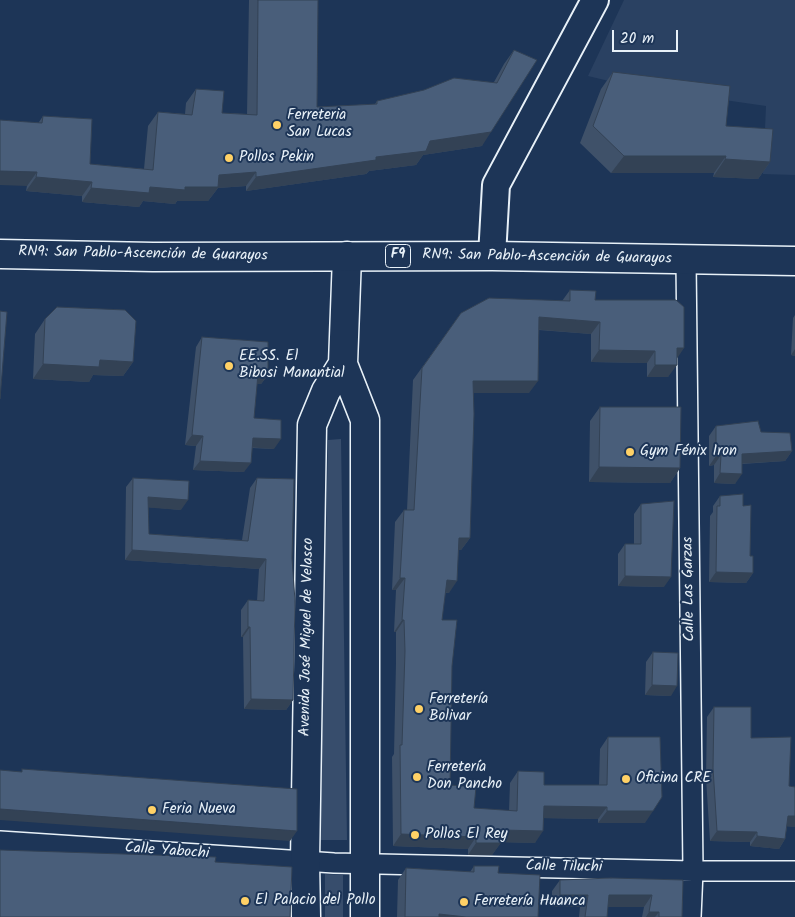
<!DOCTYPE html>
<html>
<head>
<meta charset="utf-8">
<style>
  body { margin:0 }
  #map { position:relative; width:795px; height:917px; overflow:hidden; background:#1d3557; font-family:Kalam,sans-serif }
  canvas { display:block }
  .scale { position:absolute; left:612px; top:30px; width:66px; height:22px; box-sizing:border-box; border:2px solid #e8f1f8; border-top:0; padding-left:6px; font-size:15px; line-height:18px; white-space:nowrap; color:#e8f1f8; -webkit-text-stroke:4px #1d3557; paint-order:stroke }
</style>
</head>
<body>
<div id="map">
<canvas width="795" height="917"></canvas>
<div class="scale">20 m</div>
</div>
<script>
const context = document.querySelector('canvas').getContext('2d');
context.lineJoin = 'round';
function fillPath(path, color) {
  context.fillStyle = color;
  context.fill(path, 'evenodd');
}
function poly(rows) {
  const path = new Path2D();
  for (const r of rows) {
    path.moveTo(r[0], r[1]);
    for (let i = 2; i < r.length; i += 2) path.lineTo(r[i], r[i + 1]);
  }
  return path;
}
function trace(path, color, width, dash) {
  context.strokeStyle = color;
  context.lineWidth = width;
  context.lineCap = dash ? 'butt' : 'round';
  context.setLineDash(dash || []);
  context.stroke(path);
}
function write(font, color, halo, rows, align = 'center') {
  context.font = font + ' Kalam,sans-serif';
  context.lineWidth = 4;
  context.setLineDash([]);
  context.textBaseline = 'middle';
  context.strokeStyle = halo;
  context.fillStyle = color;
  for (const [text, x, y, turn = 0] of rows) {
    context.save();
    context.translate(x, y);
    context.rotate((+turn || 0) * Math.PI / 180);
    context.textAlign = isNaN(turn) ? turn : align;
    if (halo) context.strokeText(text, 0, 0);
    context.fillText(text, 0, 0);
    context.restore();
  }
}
fillPath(poly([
  [624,0,795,0,795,175,763,174,766,106,634,87,588,76]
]), '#2a4162');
fillPath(poly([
  [341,439,347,840,320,840,328,440],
  [325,874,343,875,343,917,325,917]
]), '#374d6c');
const street = poly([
  [686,261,693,871,691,917],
  [0,841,334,863,693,871,795,871]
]);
const secondary = poly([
  [492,256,496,185,595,0]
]);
const primary = poly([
  [347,256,343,364,365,420,365,917],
  [306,917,305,861,312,425,326,391,343,364]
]);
const highway = poly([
  [0,254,153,257,492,256,795,261]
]);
trace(street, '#e8f1f8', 22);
trace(secondary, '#e8f1f8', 30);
trace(primary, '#e8f1f8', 31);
trace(highway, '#e8f1f8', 31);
trace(street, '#1d3557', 19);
trace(secondary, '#1d3557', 26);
trace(primary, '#1d3557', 28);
trace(highway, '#1d3557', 28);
fillPath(poly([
  [249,0,318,0,317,107,375,104,377,101,494,82,504,64,514,50,482,146,423,155,416,165,369,171,366,174,246,191,246,186,218,188,208,201,177,201,175,204,143,201,139,207,82,202,82,196,26,191,39,122,43,116,90,164,144,169,148,126,158,112,185,114,186,103,196,89,222,113,247,114],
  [613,72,726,126,770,162,758,179,713,177,714,173,611,173,580,143,601,89],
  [570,290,595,300,677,359,668,377,647,377,647,363,591,362,591,334,539,330,529,393,473,393,470,538,461,550,458,550,449,593,445,593,442,620,452,666,450,785,474,808,509,811,510,783,518,771,544,785,599,785,600,749,608,737,645,823,598,823,598,819,543,818,535,843,501,842,492,855,468,855,468,849,393,846,392,757,394,754,396,663,396,632,394,632,396,590,392,590,395,522,404,510,407,510,413,380,461,313,562,301],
  [795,315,795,356,791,355,793,318],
  [45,319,133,362,123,376,93,375,89,382,33,379,35,334],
  [202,337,268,375,261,384,257,384,254,418,274,449,252,448,244,472,193,470,196,446,185,445,196,347],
  [600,407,680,468,670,483,589,482,590,421],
  [716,426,792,451,785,461,742,464,735,484,714,483,714,465,709,466,709,436],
  [133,478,181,510,148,507,149,534,242,540,250,488,257,478,292,558,293,700,286,710,244,709,243,637,241,637,241,610,248,600,257,601,259,569,125,560,126,487],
  [720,496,743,506,750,556,753,573,746,583,709,582,710,516,713,512,713,506],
  [641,504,664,587,618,586,618,554,625,544,634,544,634,514],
  [653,652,671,696,645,695,646,662],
  [714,707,751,738,789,786,795,787,795,827,787,826,785,839,779,849,750,846,750,842,710,841,706,778,707,717],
  [474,866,498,873,538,917,397,917,398,880,406,868,470,872],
  [560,880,683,880,682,917,642,917,644,907,608,907,607,917,579,917,580,907,552,907,552,891]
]), '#3f5169');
fillPath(poly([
  [491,132,482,146,423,155,416,165,369,171,366,174,246,191,256,177,376,157,430,141],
  [624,156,726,156,714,173,611,173],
  [725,159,770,162,758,179,713,177],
  [0,171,37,172,27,186,0,185],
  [256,172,246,186,218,188,208,201,177,201,175,204,143,201,139,207,82,202,91,188,185,187,219,175],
  [36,177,92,182,82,196,26,191],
  [539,317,600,322,591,334,531,329],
  [677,348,684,348,676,360],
  [795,349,795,356,791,355],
  [599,350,655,351,647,363,591,362],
  [100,360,133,362,123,376,93,375,89,382,33,379,43,364],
  [655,365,677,365,668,377,647,377],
  [258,374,268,375,261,384,251,384],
  [473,381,538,381,529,393,464,393],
  [192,435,203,436,196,446,185,445],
  [253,438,281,439,274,449,246,447],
  [792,451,785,461,735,464,742,454],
  [721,455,714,465,709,466,716,456],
  [200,461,251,463,244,472,193,470],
  [599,467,680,468,670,483,589,482],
  [720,473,742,474,735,484,714,483],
  [148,497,188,500,181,510,141,507],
  [459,538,470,538,461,550,450,550],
  [132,550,266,559,259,569,125,560],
  [716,572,753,573,746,583,709,582],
  [625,576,671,577,664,587,618,586],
  [400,578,405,578,396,590,392,590],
  [447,580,457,581,449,593,439,592],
  [402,620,404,620,396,632,394,632],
  [248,627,250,627,243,637,241,637],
  [652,685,677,686,671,696,645,695],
  [251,699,293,700,286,710,244,709],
  [544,806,607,807,598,819,535,818],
  [0,809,297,831,290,841,0,820],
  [607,811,653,811,645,823,598,823],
  [788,816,795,816,795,827,781,826],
  [502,830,543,831,535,843,493,842],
  [717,831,757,832,750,842,710,841],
  [401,834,476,837,468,849,393,846],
  [757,836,785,839,779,849,750,846],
  [476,843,501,843,492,855,468,855],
  [560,895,588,895,580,907,552,907],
  [609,895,652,895,644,907,601,907],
  [649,912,659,912,655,917,646,917],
  [439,914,466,917,438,917]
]), '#334255');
const building = poly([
  [258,0,318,0,317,107,377,104,377,101,424,90,454,78,497,83,514,50,537,60,491,132,430,141,426,151,376,157,376,160,256,177,256,172,219,175,218,187,185,187,185,190,150,187,149,193,91,188,92,182,36,177,37,172,0,171,0,120,42,123,43,116,92,119,90,164,153,170,158,112,192,115,196,89,224,91,222,113,257,115,258,0],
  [613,72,730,86,726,126,773,129,770,162,725,159,726,156,624,156,593,126,613,72],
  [570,290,596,291,595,300,676,300,684,307,684,348,677,348,677,365,655,365,655,351,599,350,600,322,539,317,538,381,473,381,474,414,470,538,459,538,457,581,447,580,442,620,457,620,452,666,450,785,476,787,474,808,517,811,518,771,544,772,544,785,607,785,608,737,660,737,662,797,653,811,607,811,607,807,544,806,543,831,502,830,501,843,476,843,476,837,401,834,400,745,402,745,405,651,404,620,402,620,405,578,400,578,404,510,414,510,422,368,461,313,489,298,570,301,570,290],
  [57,307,125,310,136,321,133,362,100,360,99,367,43,364,45,319,57,307],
  [0,311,7,312,0,399,0,311],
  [202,337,268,342,268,375,258,374,254,418,281,420,281,439,253,438,251,463,200,461,203,436,192,435,202,337],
  [600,407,681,407,680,468,599,467,600,407],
  [758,421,761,432,790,433,792,451,742,454,742,474,720,473,721,455,716,456,716,426,758,421],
  [133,478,189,481,188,500,148,497,149,534,248,541,257,478,294,479,292,558,295,601,293,700,251,699,250,627,248,627,248,600,264,601,266,559,132,550,133,478],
  [743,494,743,506,751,505,750,556,753,556,753,573,716,572,717,506,720,506,720,496,743,494],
  [674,501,671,577,625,576,625,544,641,544,641,504,674,501],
  [653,652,678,653,677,686,652,685,653,652],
  [714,707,751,707,751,738,791,737,789,786,795,787,795,816,788,816,785,839,757,836,757,832,717,831,713,768,714,707],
  [22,769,297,789,297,831,0,809,0,770,22,772,22,769],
  [0,850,216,857,215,862,292,867,290,917,0,917,0,850],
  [474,866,499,866,498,873,540,875,538,917,466,917,439,914,439,917,405,917,406,868,474,872,474,866],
  [611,878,683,880,682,917,659,917,659,912,649,912,652,895,609,895,607,917,585,917,588,895,560,895,560,880,611,878]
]);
fillPath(building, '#495e7a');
trace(building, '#334255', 1);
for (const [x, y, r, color] of [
  [277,125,5,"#ffd166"],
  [229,158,5,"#ffd166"],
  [229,366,5,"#ffd166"],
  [630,452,5,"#ffd166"],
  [419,709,5,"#ffd166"],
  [417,777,5,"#ffd166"],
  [626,779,5,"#ffd166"],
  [152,810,5,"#ffd166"],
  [415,835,5,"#ffd166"],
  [245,901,5,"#ffd166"],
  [464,902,5,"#ffd166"]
]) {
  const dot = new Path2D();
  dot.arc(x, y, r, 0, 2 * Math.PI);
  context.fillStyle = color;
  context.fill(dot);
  trace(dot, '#1d3557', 2);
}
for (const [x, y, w] of [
  [398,256,25]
]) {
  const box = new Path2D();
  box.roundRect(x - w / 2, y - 11.5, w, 23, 4);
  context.fillStyle = '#1d3557';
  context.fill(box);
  trace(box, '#e8f1f8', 1);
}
write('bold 14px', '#e8f1f8', null, [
  ["F9",398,256]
]);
write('15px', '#e8f1f8', '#1d3557', [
  ["Ferreteria",287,116],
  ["San Lucas",287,133],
  ["Pollos Pekin",239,158],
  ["EE.SS. El",239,357],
  ["Bibosi Manantial",239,374],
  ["Gym Fénix Iron",640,452],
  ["Ferretería",429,700],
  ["Bolivar",429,717],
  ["Ferretería",427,768],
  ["Don Pancho",427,785],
  ["Oficina CRE",636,779],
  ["Feria Nueva",162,810],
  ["Pollos El Rey",425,835],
  ["El Palacio del Pollo",255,901],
  ["Ferretería Huanca",474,902]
], 'left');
write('15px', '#e8f1f8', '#1d3557', [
  ["RN9: San Pablo-Ascención de Guarayos",143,255,1],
  ["RN9: San Pablo-Ascención de Guarayos",547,258,1],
  ["Calle Las Garzas",690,589,-91],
  ["Avenida José Miguel de Velasco",308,637,-89],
  ["Calle Yabochi",167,852,4],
  ["Calle Tiluchi",564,868,1]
]);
</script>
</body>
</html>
